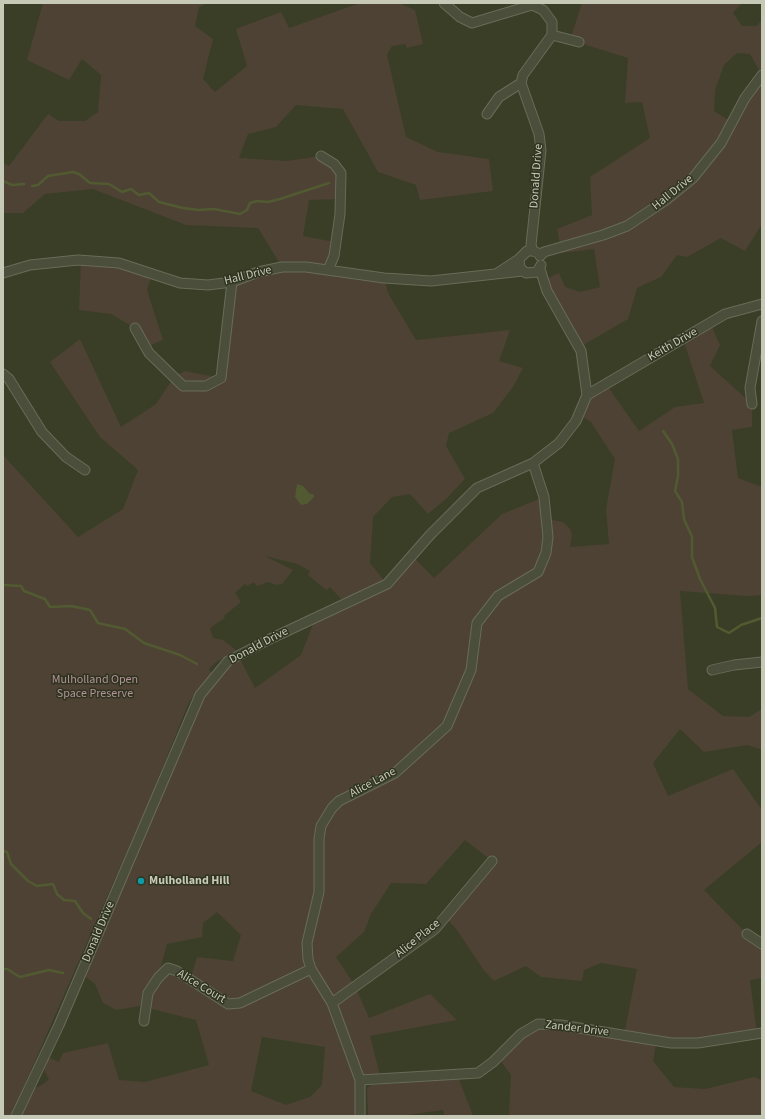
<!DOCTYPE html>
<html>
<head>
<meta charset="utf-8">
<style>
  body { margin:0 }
  #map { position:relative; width:765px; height:1119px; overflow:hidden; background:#3a3e26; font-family:"Source Sans 3",sans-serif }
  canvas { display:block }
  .frame { position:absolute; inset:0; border:4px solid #c5c9b6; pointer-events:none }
</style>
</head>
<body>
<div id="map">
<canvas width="765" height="1119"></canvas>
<div class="frame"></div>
</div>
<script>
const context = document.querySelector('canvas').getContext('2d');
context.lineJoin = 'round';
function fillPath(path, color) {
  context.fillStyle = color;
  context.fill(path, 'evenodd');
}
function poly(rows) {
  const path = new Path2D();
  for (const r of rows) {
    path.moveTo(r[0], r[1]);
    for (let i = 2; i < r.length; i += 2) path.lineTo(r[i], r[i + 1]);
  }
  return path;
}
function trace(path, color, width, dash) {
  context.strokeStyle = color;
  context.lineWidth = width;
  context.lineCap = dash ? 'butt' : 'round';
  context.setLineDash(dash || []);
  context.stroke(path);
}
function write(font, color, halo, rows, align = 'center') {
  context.font = font + ' "Source Sans 3",sans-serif';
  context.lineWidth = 3;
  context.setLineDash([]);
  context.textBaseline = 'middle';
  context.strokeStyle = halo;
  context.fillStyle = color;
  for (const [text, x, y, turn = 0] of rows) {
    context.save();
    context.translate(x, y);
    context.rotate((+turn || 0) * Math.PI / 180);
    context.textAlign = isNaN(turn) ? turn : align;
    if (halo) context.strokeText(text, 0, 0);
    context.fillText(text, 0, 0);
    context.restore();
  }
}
fillPath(poly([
  [43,3,208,3,199,7,195,26,213,39,203,79,215,92,247,66,236,29,281,12,289,28,360,3,399,3,415,10,423,44,407,48,405,44,392,46,387,55,406,137,438,152,489,159,493,191,420,200,416,185,378,172,343,109,296,105,276,127,248,134,239,158,287,161,321,156,341,173,340,199,309,200,303,236,335,242,328,270,384,278,388,293,416,340,510,330,499,361,523,368,513,387,493,413,449,433,446,446,465,479,447,498,428,514,410,494,392,497,373,517,370,563,387,584,412,556,434,578,502,514,544,497,547,519,563,522,570,529,572,535,570,547,609,544,606,509,615,459,591,422,579,415,587,395,606,384,639,431,675,407,704,403,683,339,710,323,720,345,710,366,752,404,752,427,732,430,738,478,762,487,762,595,747,596,680,591,688,689,723,716,749,717,762,709,762,750,748,745,704,752,680,729,653,763,668,796,733,769,762,810,762,842,704,890,747,934,762,944,762,978,750,980,757,1034,698,1043,657,1040,653,1061,674,1087,705,1089,754,1077,762,1080,762,1116,509,1116,511,1075,498,1057,538,1024,624,1035,637,969,601,963,584,970,582,981,541,977,526,966,494,981,483,969,457,930,445,917,492,861,465,840,426,884,391,883,371,914,364,932,336,957,355,986,369,1018,430,994,457,1020,370,1036,381,1079,360,1080,360,1116,16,1116,28,1091,42,1085,49,1079,41,1064,45,1056,59,1062,63,1053,108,1043,119,1080,145,1082,209,1065,196,1020,140,1006,116,1010,103,1003,95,984,81,973,200,695,238,655,255,688,301,655,315,619,383,586,341,599,330,587,326,590,308,575,310,571,297,564,265,556,293,570,282,584,276,585,268,582,257,586,254,582,247,586,245,584,235,593,241,602,224,616,225,618,210,628,213,638,223,640,236,650,215,663,209,669,212,673,189,702,149,801,14,1109,11,1116,3,1116,3,455,78,537,123,509,138,470,100,437,50,362,80,339,121,427,156,404,174,377,185,371,221,378,232,282,282,267,258,228,186,225,93,189,45,194,23,213,3,213,3,163,9,166,48,114,59,121,85,121,98,112,101,75,82,59,69,80,27,60],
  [217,912,241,935,233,961,197,957,190,980,168,968,158,977,167,944,202,937,203,923],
  [262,1037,325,1047,322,1085,310,1097,286,1105,251,1091],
  [582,3,742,3,733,13,742,26,757,26,762,19,762,224,745,251,721,238,687,257,677,255,661,277,637,288,628,319,585,344,581,351,544,280,559,273,565,287,580,292,600,287,594,249,562,253,557,229,592,215,590,177,650,138,642,102,625,103,628,58,570,40],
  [737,53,750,54,762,75,732,122,714,111,715,90,724,65],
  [81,261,152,273,147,290,163,340,146,347,135,328,111,314,79,310],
  [458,1077,473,1116,445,1116,443,1110,400,1116,368,1116,367,1088,372,1085]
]), '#4d4234');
fillPath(poly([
  [297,484,303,486,309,493,314,495,314,497,307,504,301,505,295,497]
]), '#525a32');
trace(poly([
  [3,181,12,185,24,184],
  [32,186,38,185,48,176,73,172,79,174,90,183,109,184,122,192,131,189,139,195,149,193,159,202,183,208,199,210,214,209,240,214,247,210,250,203,257,201,268,202,280,199,329,183],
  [663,431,672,444,678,459,678,476,675,491,682,502,684,519,692,537,692,557,700,579,715,608,717,627,729,633,741,625,762,618],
  [3,585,21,586,24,591,45,599,50,607,71,606,90,610,98,623,125,629,144,643,180,655,197,664],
  [3,851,7,852,11,864,28,881,37,886,53,884,57,894,64,900,75,901,83,913,91,919],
  [3,969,7,969,20,977,49,970,63,973]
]), '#525a32', 2.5);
const minor = poly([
  [444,3,460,17,472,23,532,5,543,10,552,22,552,35,523,75,521,83,539,134,541,150,531,245,533,251],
  [552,35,579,42],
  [487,114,499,97,521,83],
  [321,156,334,164,341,173,340,214,334,256,328,270],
  [540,256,544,252,603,235,627,226,666,200,693,178,721,143,745,98,762,75],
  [519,259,520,268,526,273,537,272,541,265],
  [499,272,519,259,527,251,533,251,538,253],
  [3,273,30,265,78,260,119,263,180,283,208,285,232,282,258,272,282,267,306,267,384,278,431,281,523,271],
  [135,328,149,353,183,386,206,386,221,378,232,282],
  [3,374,9,379,42,432,66,457,85,470],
  [587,395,725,314,762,304],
  [752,404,750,388,762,321],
  [712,670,734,665,762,662],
  [747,934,762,944],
  [332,1003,435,929,492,861],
  [144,1021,148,993,158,978,168,968,177,971,228,1004,240,1003,311,969],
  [360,1080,478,1073,493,1062,521,1034,538,1024,561,1025,671,1043,698,1043,762,1033],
  [16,1116,59,1025,200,695,228,661,270,639,387,584,430,535,477,488,533,463,559,443,576,421,587,395,581,351,547,291,540,269],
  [360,1116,360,1080,332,1003,311,969,308,959,307,943,319,892,319,839,321,826,332,808,339,801,395,773,447,726,471,670,477,623,498,596,538,572,546,553,548,537,544,497,533,463]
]);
trace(minor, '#686c58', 11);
trace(minor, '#4a4e3a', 9);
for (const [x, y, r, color] of [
  [141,881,4,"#0f9aa8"]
]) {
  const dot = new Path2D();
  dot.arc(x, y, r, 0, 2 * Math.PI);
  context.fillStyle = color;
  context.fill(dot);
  trace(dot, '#2f331f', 1.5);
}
write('12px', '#c5c9b6', '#2f331f', [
  ["Donald Drive",537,176,-86],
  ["Hall Drive",673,193,-39],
  ["Hall Drive",248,276,-14],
  ["Keith Drive",673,345,-30],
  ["Donald Drive",259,646,-28],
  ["Alice Lane",373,783,-28],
  ["Donald Drive",99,932,-67],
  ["Alice Place",418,939,-39],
  ["Alice Court",201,987,31],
  ["Zander Drive",577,1029,7]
]);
write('12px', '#b29398', '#2f331f', [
  ["Mulholland Open",95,680],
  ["Space Preserve",95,694]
]);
write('bold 12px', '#c5c9b6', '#2f331f', [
  ["Mulholland Hill",149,881]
], 'left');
</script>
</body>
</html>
